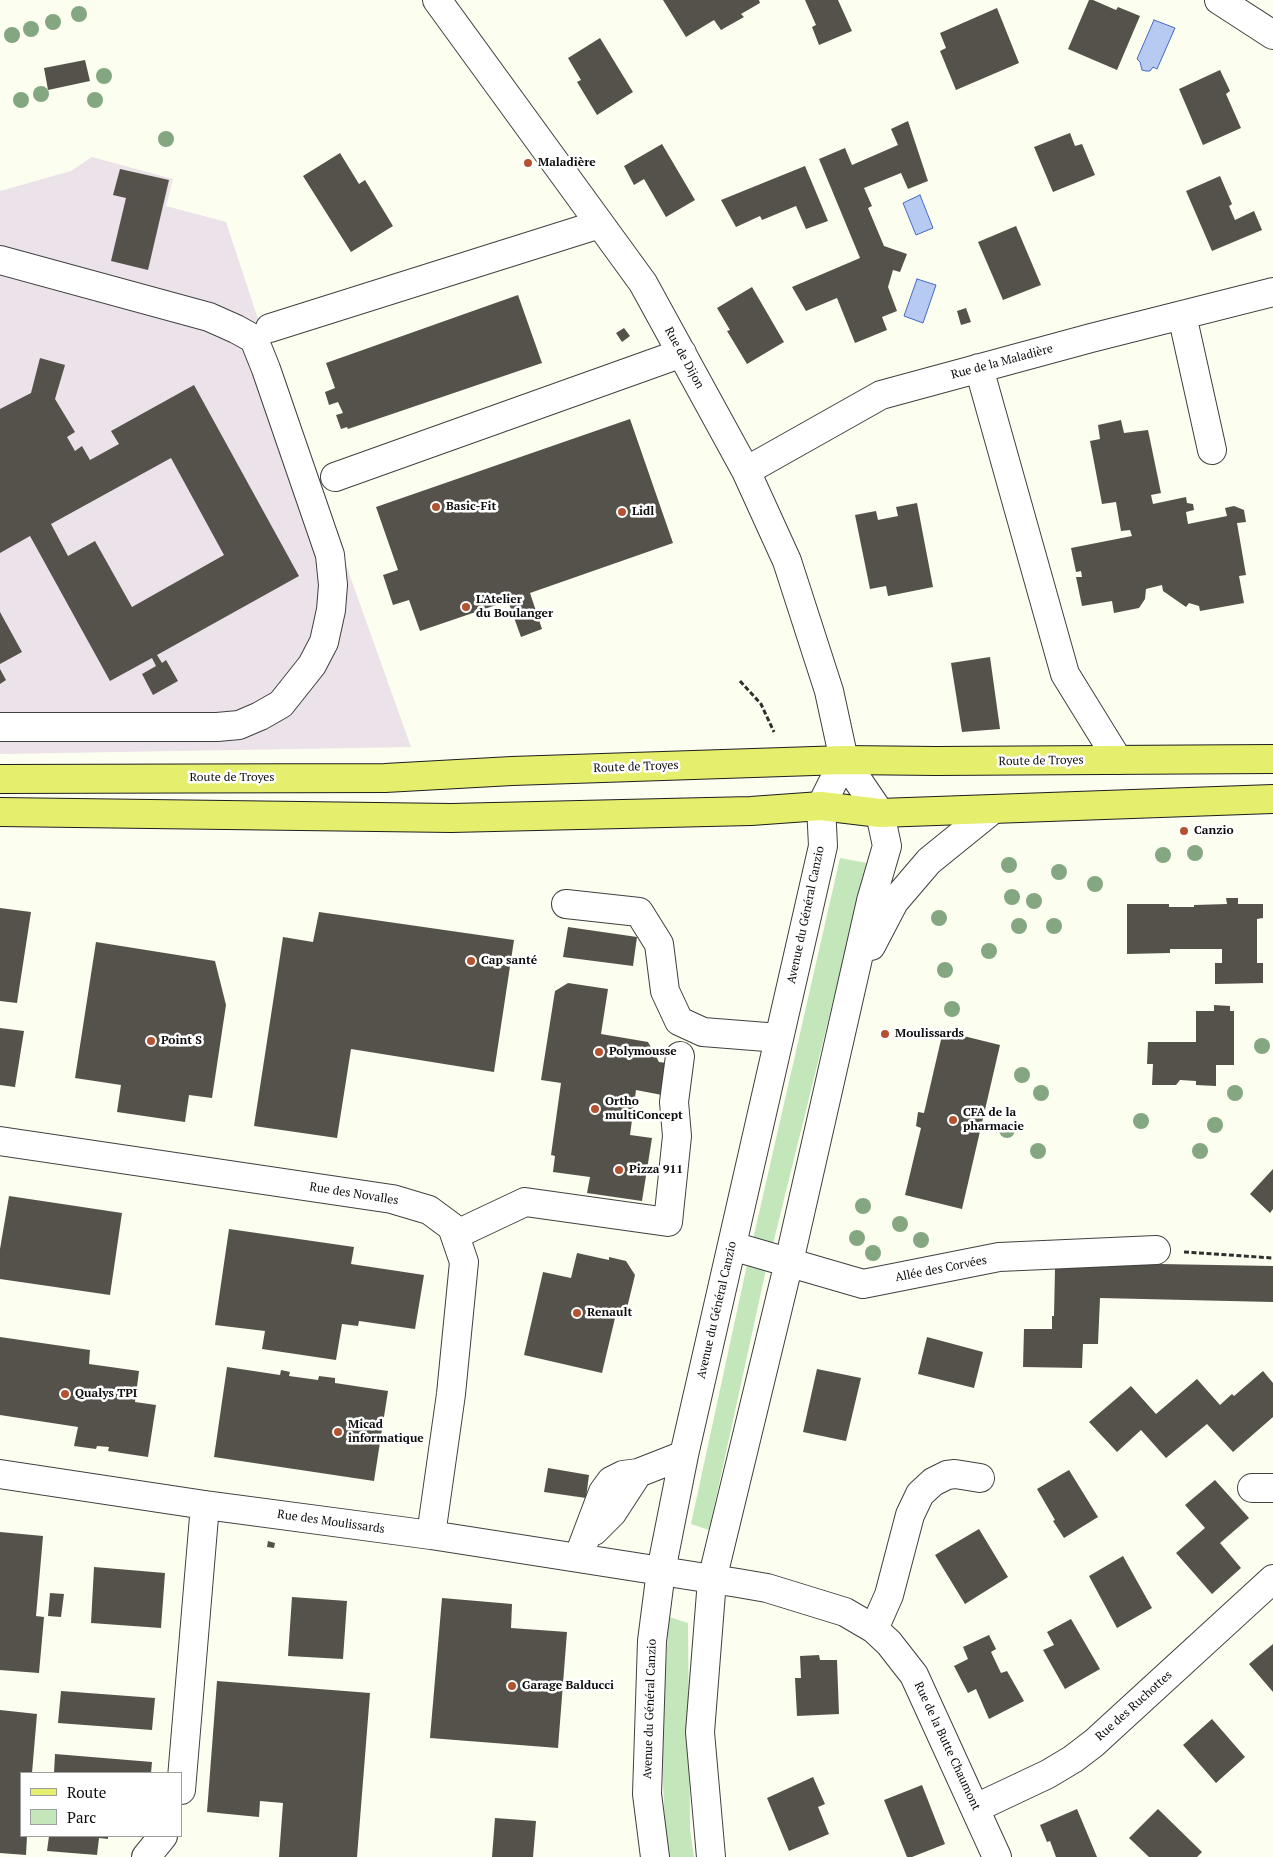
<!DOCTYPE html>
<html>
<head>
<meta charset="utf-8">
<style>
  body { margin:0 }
  #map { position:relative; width:1273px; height:1857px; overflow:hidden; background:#fcfeef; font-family:"PT Serif",serif }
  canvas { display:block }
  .legend { position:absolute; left:20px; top:1772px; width:162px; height:65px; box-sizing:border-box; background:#fff; border:1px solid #9e9e9e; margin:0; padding:6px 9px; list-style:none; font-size:15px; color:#0d0d0d }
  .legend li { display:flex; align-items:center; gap:10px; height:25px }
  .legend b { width:25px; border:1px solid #9e9e9e }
</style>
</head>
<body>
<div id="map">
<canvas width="1273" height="1857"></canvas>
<ul class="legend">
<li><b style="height:6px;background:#e6ee6e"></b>Route</li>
<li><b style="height:14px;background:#c4e6bb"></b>Parc</li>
</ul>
</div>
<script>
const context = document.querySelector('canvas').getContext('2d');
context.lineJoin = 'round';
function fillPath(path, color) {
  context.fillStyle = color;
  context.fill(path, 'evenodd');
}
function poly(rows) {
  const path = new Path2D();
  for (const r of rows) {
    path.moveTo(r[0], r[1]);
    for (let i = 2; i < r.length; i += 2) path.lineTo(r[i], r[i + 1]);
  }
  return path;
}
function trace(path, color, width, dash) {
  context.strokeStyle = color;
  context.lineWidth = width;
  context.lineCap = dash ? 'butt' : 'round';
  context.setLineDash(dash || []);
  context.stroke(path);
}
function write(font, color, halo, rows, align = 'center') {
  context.font = font + ' "PT Serif",serif';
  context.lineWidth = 5;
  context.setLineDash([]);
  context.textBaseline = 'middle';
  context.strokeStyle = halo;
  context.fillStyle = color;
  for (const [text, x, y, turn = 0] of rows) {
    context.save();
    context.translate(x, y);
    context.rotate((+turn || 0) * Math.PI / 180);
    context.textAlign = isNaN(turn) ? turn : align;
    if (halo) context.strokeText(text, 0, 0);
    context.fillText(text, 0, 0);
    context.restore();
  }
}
fillPath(poly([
  [92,157,173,179,166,206,226,222,256,313,411,747,0,754,0,191,71,171]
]), '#ebe2ea');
fillPath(poly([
  [840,858,867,863,772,1248,752,1244],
  [748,1260,767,1265,709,1530,691,1524],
  [669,1617,688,1623,690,1830,694,1857,668,1857,666,1846,661,1741]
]), '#c4e6bb');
const water = poly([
  [1154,20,1175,28,1157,69,1153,67,1150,71,1146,71,1142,70,1140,62,1137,59,1154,20],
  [920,195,933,228,916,235,903,203,920,195],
  [917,279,936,285,923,323,904,316,917,279]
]);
fillPath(water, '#b7caf2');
trace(water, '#4469c3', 1);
fillPath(poly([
  [663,0,759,0,760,3,741,14,744,17,721,30,714,20,686,37],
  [805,0,838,0,852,31,819,45,812,27,816,25],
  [1089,0,1093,0,1116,10,1118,7,1140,16,1117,70,1068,49],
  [997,8,1019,63,956,90,940,51,946,48,940,33],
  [600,38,633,92,597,115,577,82,581,80,568,58],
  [85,60,90,81,48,90,44,68],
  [1220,70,1230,91,1226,94,1241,128,1203,145,1179,89],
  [908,121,928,181,908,189,901,173,864,188,872,206,868,208,884,246,907,254,900,272,893,270,888,287,897,311,882,317,887,330,855,343,837,298,806,311,792,287,860,258,819,159,845,148,852,165,898,145,891,129],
  [1070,133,1075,146,1082,144,1095,175,1053,192,1034,147],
  [662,144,695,200,666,217,644,179,634,185,624,166],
  [340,153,359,184,365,180,393,226,351,252,303,176],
  [805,166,828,221,806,229,796,206,762,220,760,216,736,227,721,200],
  [120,169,169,180,148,270,111,261,126,198,113,195],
  [1220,176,1232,204,1229,206,1235,220,1254,211,1262,230,1212,251,1186,191],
  [1016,226,1041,285,1003,300,978,242],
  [752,287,784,342,747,364,727,331,730,330,717,308],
  [518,295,542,363,348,429,347,427,341,429,336,415,343,413,338,402,329,405,325,392,335,388,326,363],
  [966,308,971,322,961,325,957,311],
  [624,328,630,336,622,342,616,333],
  [40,358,65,365,55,399,75,432,67,437,75,451,82,446,90,460,119,444,111,431,194,385,299,576,157,655,162,663,166,660,178,681,153,695,142,674,156,666,152,658,110,681,30,536,0,553,0,409,31,393],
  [171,458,224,555,132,607,95,541,68,556,51,524],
  [630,419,673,543,530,593,542,629,521,637,508,601,420,631,409,600,393,605,383,575,398,570,376,507],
  [1121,420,1124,433,1148,430,1161,493,1151,495,1153,504,1186,497,1187,503,1193,504,1194,510,1186,512,1188,524,1227,516,1225,508,1234,506,1244,510,1246,522,1237,523,1246,575,1239,576,1244,603,1200,611,1199,606,1189,603,1186,607,1163,591,1162,585,1146,589,1145,599,1139,608,1114,613,1112,601,1082,606,1076,577,1082,577,1081,571,1076,572,1071,548,1132,536,1130,530,1121,531,1116,502,1102,504,1090,441,1100,439,1098,425],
  [917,503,933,587,888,596,886,586,870,589,855,515,876,511,878,520,898,516,896,507],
  [0,612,22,652,0,664],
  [990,657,1000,729,962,732,951,663],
  [0,669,6,680,0,684],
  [1226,898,1238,898,1238,904,1263,904,1263,918,1257,919,1257,963,1263,963,1263,983,1215,984,1215,963,1222,963,1222,949,1170,949,1170,953,1127,954,1127,904,1169,904,1169,907,1194,907,1194,905,1227,904],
  [0,908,31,912,17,1003,0,1001],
  [319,912,514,940,494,1072,351,1049,337,1138,254,1126,283,937,313,942],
  [568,927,637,937,633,966,563,957],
  [96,942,215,961,226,1005,212,1098,189,1095,185,1122,117,1112,121,1085,75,1078],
  [568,983,608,989,601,1034,648,1042,659,1062,667,1063,662,1095,636,1090,630,1135,652,1138,642,1201,587,1193,590,1177,553,1172,555,1156,551,1155,561,1083,541,1080,555,991],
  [1214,1005,1230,1006,1230,1011,1234,1011,1234,1065,1216,1065,1216,1086,1196,1085,1196,1081,1180,1080,1176,1085,1152,1085,1153,1064,1147,1064,1148,1042,1196,1042,1196,1011,1214,1011],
  [0,1028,24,1031,15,1087,0,1085],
  [943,1031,1000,1045,962,1209,905,1195,921,1128,916,1126,918,1112,924,1113],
  [1273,1169,1273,1209,1270,1213,1250,1194],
  [9,1196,122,1213,110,1295,0,1279,0,1249],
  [229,1229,354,1247,351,1264,424,1275,415,1329,359,1321,358,1326,342,1324,336,1360,262,1349,265,1331,215,1325],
  [577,1253,609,1260,609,1257,626,1261,635,1275,627,1308,615,1318,602,1373,524,1355,543,1272,571,1278],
  [1103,1263,1273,1266,1273,1302,1100,1298,1098,1344,1083,1344,1082,1368,1023,1367,1024,1329,1052,1329,1052,1316,1054,1316,1055,1269],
  [0,1337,90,1350,89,1364,139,1371,135,1402,156,1405,148,1457,108,1451,109,1447,97,1446,96,1449,74,1446,78,1427,0,1415],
  [927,1337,983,1352,974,1388,918,1374],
  [227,1367,280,1375,281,1370,290,1372,289,1376,318,1380,319,1376,335,1378,335,1383,388,1391,374,1481,214,1457],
  [817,1369,861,1378,846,1441,803,1432],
  [1263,1371,1273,1383,1273,1417,1233,1452,1207,1424,1166,1458,1141,1430,1117,1452,1089,1422,1131,1386,1156,1414,1197,1379,1220,1405,1232,1394,1234,1396],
  [548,1468,589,1475,586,1498,544,1492],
  [1069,1470,1098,1517,1064,1538,1053,1521,1055,1520,1037,1489],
  [1215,1480,1249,1518,1220,1543,1241,1568,1212,1594,1176,1553,1205,1528,1185,1505],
  [979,1529,1008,1577,965,1604,935,1555],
  [0,1532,43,1536,36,1616,44,1617,39,1673,0,1670],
  [268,1541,275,1543,274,1548,267,1547],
  [1123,1556,1152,1608,1117,1628,1089,1576],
  [94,1567,165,1573,161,1628,91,1623],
  [50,1593,64,1594,61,1617,48,1616],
  [292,1597,347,1601,343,1659,288,1656],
  [442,1598,512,1604,511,1628,567,1632,558,1748,430,1738],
  [1071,1619,1100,1669,1065,1689,1043,1650,1054,1645,1047,1632],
  [989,1635,996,1649,991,1652,1001,1673,1007,1671,1024,1701,989,1719,976,1689,968,1693,954,1666,968,1659,963,1647],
  [1273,1644,1273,1692,1249,1664],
  [819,1655,820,1660,837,1660,839,1714,797,1716,795,1678,801,1678,800,1656],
  [217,1681,370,1693,357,1857,279,1857,283,1803,260,1801,259,1817,207,1812],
  [61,1691,155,1698,152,1730,58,1723],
  [0,1710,37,1714,32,1773,21,1773,21,1836,27,1836,26,1855,0,1853],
  [1212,1719,1245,1757,1216,1783,1183,1745],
  [55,1754,152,1762,151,1773,54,1773],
  [813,1777,825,1804,818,1807,829,1834,789,1851,767,1798],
  [922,1785,945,1844,912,1857,907,1857,884,1800],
  [1077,1809,1097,1857,1056,1857,1050,1841,1047,1842,1040,1825],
  [1158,1809,1202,1852,1197,1857,1149,1857,1129,1838],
  [495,1818,536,1821,533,1857,492,1857],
  [49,1836,108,1836,108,1839,99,1838,97,1855,47,1851]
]), '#55524b');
const minor = poly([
  [437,0,643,283,746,471,787,561,829,691,844,760,880,813,887,846,871,901,789,1262,712,1580,700,1732,711,1857],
  [1219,0,1273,35],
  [0,260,209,317,236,329,254,339,266,369,330,555,333,585,331,610,324,642,312,665,281,704,260,716,239,725,217,727,0,727],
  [1182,315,1212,450],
  [270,328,600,224],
  [979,368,1065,674,1118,760],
  [746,471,881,395,1091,338,1273,292],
  [335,477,682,353],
  [566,904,639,912,659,944,665,991,679,1021,703,1032,779,1038],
  [871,946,894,902,929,861,992,810],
  [0,1141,392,1199,429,1210,452,1227,464,1262,451,1394,431,1535],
  [455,1235,525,1202,668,1222,677,1136,674,1102,680,1056],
  [732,1246,863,1284,999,1257,1156,1250],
  [0,1474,205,1505,431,1535,738,1583,767,1588,845,1612,874,1629,889,1643,914,1675,997,1857],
  [1252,1488,1273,1488],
  [594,1531,612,1513,638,1473],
  [578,1558,603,1492,611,1481,623,1475,638,1473,684,1455],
  [874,1629,889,1595,910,1515,920,1494,933,1482,947,1475,955,1474,980,1478],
  [181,1790,205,1505],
  [976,1808,1048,1774,1073,1759,1094,1743,1273,1579],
  [146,1857,163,1836],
  [655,1857,647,1794,652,1641,661,1571,684,1455,823,846,821,806,844,760]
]);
const major = poly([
  [0,779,385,778,512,771,844,760,936,761,1273,759],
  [0,812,451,818,751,811,821,806,880,813,1273,799]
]);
trace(minor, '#404040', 30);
trace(major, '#1e1e1e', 30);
trace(poly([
  [740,681,761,704,774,732],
  [1184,1252,1273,1258]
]), '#2f2f2f', 3, [5, 2.5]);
trace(minor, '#fff', 28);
trace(major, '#e6ee6e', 28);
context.fillStyle = '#84a782';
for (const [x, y] of [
  [79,14],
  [53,22],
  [31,29],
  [12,35],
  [104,76],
  [41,94],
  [21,100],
  [95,100],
  [166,139],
  [1195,853],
  [1163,855],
  [1009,865],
  [1059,872],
  [1095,884],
  [1012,897],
  [1034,901],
  [939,918],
  [1019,926],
  [1054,926],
  [989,951],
  [945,970],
  [952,1009],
  [1262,1046],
  [1022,1075],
  [1041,1093],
  [1235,1093],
  [1141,1121],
  [1215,1125],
  [1007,1130],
  [1038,1151],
  [1200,1151],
  [863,1206],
  [900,1224],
  [857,1238],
  [921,1240],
  [873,1253]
]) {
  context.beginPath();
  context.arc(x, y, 8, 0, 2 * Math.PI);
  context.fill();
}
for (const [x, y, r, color] of [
  [528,163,5,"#b35230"],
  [436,507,5,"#b35230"],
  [622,512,5,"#b35230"],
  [466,607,5,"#b35230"],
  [1184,831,5,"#b35230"],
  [471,961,5,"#b35230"],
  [885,1034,5,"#b35230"],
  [151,1041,5,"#b35230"],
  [599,1052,5,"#b35230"],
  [595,1109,5,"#b35230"],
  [953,1120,5,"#b35230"],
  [619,1170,5,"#b35230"],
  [577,1313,5,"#b35230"],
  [65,1394,5,"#b35230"],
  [338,1432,5,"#b35230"],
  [512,1686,5,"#b35230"]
]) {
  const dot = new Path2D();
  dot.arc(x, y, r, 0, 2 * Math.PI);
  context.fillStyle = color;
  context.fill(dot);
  trace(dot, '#fff', 2);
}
write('bold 12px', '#0d0d0d', '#fff', [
  ["Maladière",538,163],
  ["Basic-Fit",446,507],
  ["Lidl",632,512],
  ["L'Atelier",476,600],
  ["du Boulanger",476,614],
  ["Canzio",1194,831],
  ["Cap santé",481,961],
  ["Moulissards",895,1034],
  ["Point S",161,1041],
  ["Polymousse",609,1052],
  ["Ortho",605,1102],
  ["multiConcept",605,1116],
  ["CFA de la",963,1113],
  ["pharmacie",963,1127],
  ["Pizza 911",629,1170],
  ["Renault",587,1313],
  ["Qualys TPI",75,1394],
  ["Micad",348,1425],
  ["informatique",348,1439],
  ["Garage Balducci",522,1686]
], 'left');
write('12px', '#0d0d0d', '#fff', [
  ["Rue de Dijon",684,358,61],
  ["Rue de la Maladière",1002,362,-15],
  ["Route de Troyes",1041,761,-1],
  ["Route de Troyes",636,767,-2],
  ["Route de Troyes",232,778],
  ["Avenue du Général Canzio",806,915,-78],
  ["Rue des Novalles",354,1194,9],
  ["Allée des Corvées",941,1269,-11],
  ["Avenue du Général Canzio",717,1310,-77],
  ["Rue des Moulissards",331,1522,8],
  ["Rue des Ruchottes",1134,1706,-42],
  ["Avenue du Général Canzio",650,1709,-88],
  ["Rue de la Butte Chaumont",947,1746,65]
]);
</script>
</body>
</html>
